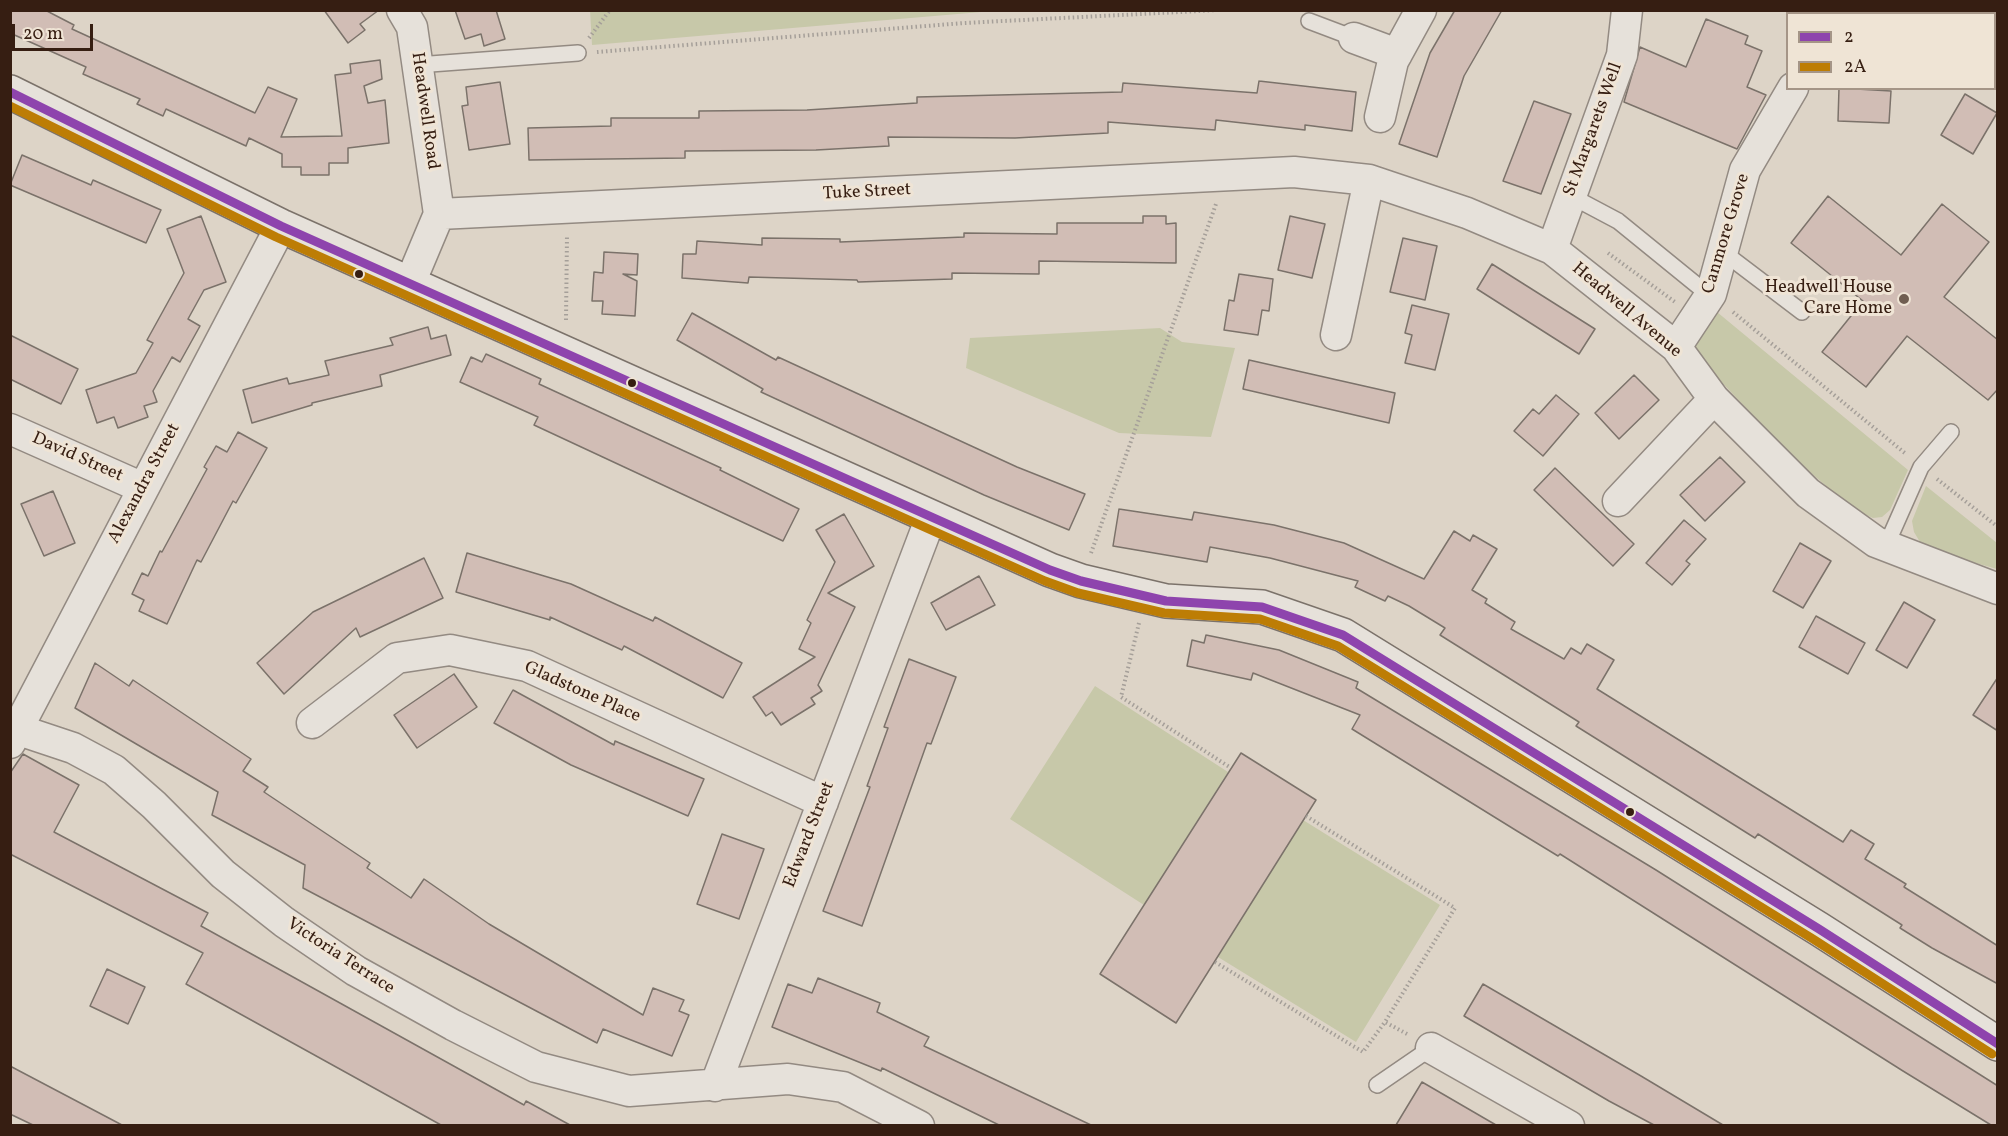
<!DOCTYPE html>
<html>
<head>
<meta charset="utf-8">
<style>
  body { margin:0 }
  #map { position:relative; width:2008px; height:1136px; overflow:hidden; background:#ddd4c7; font-family:Vollkorn,serif }
  canvas { display:block }
  .frame { position:absolute; inset:0; border:12px solid #361e12; pointer-events:none }
  .legend { position:absolute; left:1786px; top:12px; width:210px; height:78px; box-sizing:border-box; background:#efe4d5; border:2px solid #a59587; margin:0; padding:8px 10px; list-style:none; font-size:18px; color:#361e12 }
  .legend li { display:flex; align-items:center; gap:12px; height:30px }
  .legend b { width:30px; border:2px solid #a59587 }
  .scale { position:absolute; left:12px; top:24px; width:81px; height:27px; box-sizing:border-box; border:3px solid #361e12; border-top:0; padding-left:8px; font-size:18px; line-height:21px; white-space:nowrap; color:#361e12; -webkit-text-stroke:4px #efe4d5; paint-order:stroke }
</style>
</head>
<body>
<div id="map">
<canvas width="2008" height="1136"></canvas>
<div class="frame"></div>
<ul class="legend">
<li><b style="height:8px;background:#8e44ad"></b>2</li>
<li><b style="height:8px;background:#bd7d05"></b>2A</li>
</ul>
<div class="scale">20 m</div>
</div>
<script>
const context = document.querySelector('canvas').getContext('2d');
context.lineJoin = 'round';
function fillPath(path, color) {
  context.fillStyle = color;
  context.fill(path, 'evenodd');
}
function poly(rows) {
  const path = new Path2D();
  for (const r of rows) {
    path.moveTo(r[0], r[1]);
    for (let i = 2; i < r.length; i += 2) path.lineTo(r[i], r[i + 1]);
  }
  return path;
}
function trace(path, color, width, dash) {
  context.strokeStyle = color;
  context.lineWidth = width;
  context.lineCap = dash ? 'butt' : 'round';
  context.setLineDash(dash || []);
  context.stroke(path);
}
function write(font, color, halo, rows, align = 'center') {
  context.font = font + ' Vollkorn,serif';
  context.lineWidth = 6;
  context.setLineDash([]);
  context.textBaseline = 'middle';
  context.strokeStyle = halo;
  context.fillStyle = color;
  for (const [text, x, y, turn = 0] of rows) {
    context.save();
    context.translate(x, y);
    context.rotate((+turn || 0) * Math.PI / 180);
    context.textAlign = isNaN(turn) ? turn : align;
    if (halo) context.strokeText(text, 0, 0);
    context.fillText(text, 0, 0);
    context.restore();
  }
}
fillPath(poly([
  [590,10,993,10,993,11,592,45],
  [1717,312,1908,470,1890,510,1882,517,1873,518,1854,510,1789,454,1700,359,1694,340],
  [1160,328,1182,342,1235,348,1211,437,1119,433,966,368,970,338],
  [1926,486,1997,543,1997,569,1933,551,1920,542,1914,532,1912,521],
  [1095,686,1228,772,1144,905,1010,819],
  [1303,820,1440,905,1356,1042,1218,957]
]), '#c7c8a9');
const building = poly([
  [10,10,45,10,74,25,72,29,255,113,268,87,297,99,281,137,342,136,335,75,351,73,350,64,380,60,382,79,364,86,368,103,385,100,389,143,348,148,348,163,329,163,329,175,301,175,301,167,282,167,282,154,249,138,246,146,166,109,163,116,137,104,140,99,83,74,86,67,10,33,10,10],
  [324,10,379,10,360,24,365,30,348,43,324,10],
  [455,10,496,10,505,39,484,46,481,34,465,39,455,10],
  [1455,10,1502,10,1464,76,1437,157,1399,144,1430,53,1455,10],
  [1706,19,1748,36,1745,44,1762,51,1747,87,1766,95,1737,149,1624,102,1640,47,1686,67,1706,19],
  [1259,81,1356,92,1352,131,1305,125,1305,130,1216,120,1215,130,1108,122,1108,133,1015,138,888,137,889,146,816,150,685,151,685,158,529,160,528,128,611,126,611,118,699,118,699,111,807,110,917,103,917,97,1122,92,1123,83,1257,93,1259,81],
  [500,82,510,144,469,150,462,106,468,105,466,87,500,82],
  [1839,88,1891,91,1889,123,1838,121,1839,88],
  [1965,94,1997,113,1973,154,1941,135,1965,94],
  [1534,101,1571,114,1541,194,1503,181,1534,101],
  [22,155,91,185,93,180,161,210,146,243,10,185,22,155],
  [1828,196,1901,255,1942,204,1989,242,1944,297,1998,340,1998,389,1988,400,1907,336,1866,387,1822,352,1863,301,1791,243,1828,196],
  [201,216,226,282,204,290,188,319,200,326,180,362,172,357,153,391,157,402,144,406,148,417,118,428,114,417,97,423,86,390,136,373,153,343,147,340,184,273,167,229,201,216],
  [1143,216,1166,216,1166,224,1176,223,1176,263,1039,261,1039,274,952,273,952,279,858,282,857,280,749,277,748,283,682,278,683,254,696,254,697,241,762,245,762,238,840,239,840,242,964,237,964,233,1057,234,1057,223,1143,223,1143,216],
  [1290,216,1325,224,1312,278,1278,270,1290,216],
  [1403,238,1437,246,1425,300,1390,292,1403,238],
  [604,252,638,254,637,275,623,274,637,281,635,316,602,314,603,301,592,301,594,272,603,273,604,252],
  [1492,264,1595,329,1579,354,1477,289,1492,264],
  [1239,274,1273,279,1269,311,1262,310,1258,335,1224,330,1229,300,1234,301,1239,274],
  [1412,305,1449,314,1435,370,1405,363,1412,335,1405,333,1412,305],
  [692,313,776,360,778,357,1017,467,1085,494,1069,530,984,495,761,392,763,389,677,340,692,313],
  [428,327,431,339,446,335,451,355,380,375,382,386,312,403,312,405,252,423,243,390,287,378,289,384,329,375,325,361,393,345,390,338,428,327],
  [10,335,78,369,61,404,10,379,10,335],
  [486,354,541,379,539,384,721,468,720,470,799,509,783,541,534,425,538,417,460,382,471,357,482,362,486,354],
  [1249,360,1395,393,1389,423,1243,389,1249,360],
  [1634,375,1659,400,1619,439,1595,413,1634,375],
  [1556,395,1579,414,1543,456,1514,431,1533,409,1539,414,1556,395],
  [238,432,267,448,236,503,233,501,201,562,197,560,167,624,139,611,144,600,132,594,142,573,148,576,160,551,162,552,207,469,204,467,216,446,227,452,238,432],
  [1720,457,1745,482,1705,521,1680,495,1720,457],
  [1555,468,1634,544,1613,566,1534,490,1555,468],
  [53,491,75,543,44,556,21,504,53,491],
  [1119,509,1192,520,1194,512,1274,525,1344,543,1424,579,1454,531,1470,541,1473,535,1497,549,1472,590,1487,599,1485,603,1515,622,1511,629,1564,659,1571,648,1581,654,1587,644,1614,660,1597,689,1843,842,1851,830,1874,844,1865,859,1906,884,1904,887,1998,946,1998,984,1932,948,1900,928,1902,925,1758,834,1755,838,1576,726,1579,722,1440,635,1445,628,1409,606,1388,596,1385,601,1355,587,1358,581,1270,558,1210,547,1207,562,1113,546,1119,509],
  [844,514,874,566,828,593,855,607,818,685,822,691,811,698,815,704,781,725,772,712,766,716,753,697,815,657,799,649,811,623,807,620,835,562,816,530,844,514],
  [1684,520,1706,539,1686,561,1690,564,1672,585,1646,563,1684,520],
  [1800,543,1831,561,1803,608,1773,591,1800,543],
  [467,553,571,584,653,621,655,617,742,663,723,698,624,646,622,650,550,617,550,620,456,592,467,553],
  [424,558,443,598,360,637,356,628,284,694,257,663,313,612,424,558],
  [979,576,995,605,946,630,931,603,979,576],
  [1904,602,1935,620,1907,668,1876,650,1904,602],
  [1816,616,1865,643,1848,674,1799,647,1816,616],
  [1206,635,1279,650,1358,682,1356,688,1656,870,1998,1086,1998,1125,1991,1125,1903,1071,1560,854,1558,856,1517,831,1352,729,1360,715,1253,673,1251,680,1187,666,1192,640,1204,643,1206,635],
  [909,659,956,677,931,744,927,743,862,926,823,911,870,787,867,786,888,728,884,727,909,659],
  [95,663,129,686,133,680,251,759,243,771,268,787,264,792,370,863,367,868,411,898,424,879,489,924,643,1015,653,988,684,1000,679,1011,689,1015,672,1056,603,1029,597,1043,303,888,305,865,212,815,218,792,75,708,95,663],
  [454,674,477,707,417,748,394,715,454,674],
  [1998,677,1998,731,1973,715,1998,677],
  [513,690,614,745,615,741,704,779,688,816,571,765,494,723,513,690],
  [1241,753,1316,800,1176,1023,1100,974,1241,753],
  [23,754,79,785,54,832,208,913,201,926,524,1105,526,1101,570,1125,441,1125,186,984,203,953,10,854,10,773,23,754],
  [722,834,764,849,739,919,697,904,722,834],
  [107,969,145,987,128,1024,90,1006,107,969],
  [818,978,880,1003,877,1012,929,1037,924,1046,1091,1125,999,1125,882,1068,881,1071,772,1027,788,984,812,993,818,978],
  [1483,984,1641,1076,1723,1125,1654,1125,1609,1101,1464,1016,1483,984],
  [10,1066,122,1125,33,1125,10,1114,10,1066],
  [1422,1082,1496,1125,1396,1125,1422,1082]
]);
fillPath(building, '#d1bdb5');
trace(building, '#7b726a', 1.5);
const lane = poly([
  [1309,21,1354,38],
  [417,65,578,53],
  [1569,195,1618,221,1709,295],
  [1723,252,1802,312],
  [1886,546,1921,467,1951,432],
  [1377,1085,1431,1048]
]);
const street = poly([
  [402,10,412,27,439,214],
  [1846,14,1847,10],
  [1354,38,1397,54],
  [1380,117,1393,61,1421,10],
  [1552,249,1622,55,1627,10],
  [410,283,439,214,1294,172,1369,180,1467,213,1552,249,1676,347,1714,399,1808,493,1876,542,1998,589],
  [1336,335,1369,180],
  [1676,347,1711,294,1745,170,1793,88],
  [10,429,143,488],
  [1618,501,1714,399],
  [312,723,397,658,450,650,527,666,823,802],
  [10,727,73,748,114,770,154,805,223,874,284,922,356,971,453,1025,536,1067,629,1091,788,1079,843,1087,919,1126],
  [10,743,281,226],
  [1431,1048,1569,1126],
  [715,1086,931,517]
]);
const secondary = poly([
  [10,92,281,226,1050,570,1081,581,1166,601,1262,607,1343,635,1819,929,1998,1044]
]);
trace(lane, '#938a82', 18);
trace(street, '#938a82', 33);
trace(secondary, '#7b726a', 36);
trace(poly([
  [589,38,610,10],
  [597,52,964,23,1219,10],
  [1608,253,1675,302],
  [1733,312,1906,454],
  [566,320,567,235],
  [1937,479,1998,527],
  [1091,553,1216,204],
  [1139,623,1121,697,1231,768],
  [1306,816,1455,908,1385,1022],
  [1215,962,1363,1052,1385,1022,1407,1034]
]), '#a59f99', 4, [1.5, 3]);
trace(lane, '#e6e1da', 15);
trace(street, '#e6e1da', 30);
trace(secondary, '#e6e1da', 33);
trace(poly([
  [10,92,281,226,1050,570,1081,581,1166,601,1262,607,1343,635,1819,929,1998,1044]
]), '#8e44ad', 9);
trace(poly([
  [10,106,276,237,1045,581,1078,593,1164,613,1260,619,1338,646,1813,939,1992,1054]
]), '#bd7d05', 9);
for (const [x, y, r, color] of [
  [359,274,5,"#361e12"],
  [1904,299,6,"#705e51"],
  [632,383,5,"#361e12"],
  [1630,812,5,"#361e12"]
]) {
  const dot = new Path2D();
  dot.arc(x, y, r, 0, 2 * Math.PI);
  context.fillStyle = color;
  context.fill(dot);
  trace(dot, '#efe4d5', 2);
}
write('18px', '#361e12', '#efe4d5', [
  ["Headwell Road",424,111,82],
  ["St Margarets Well",1594,130,-70],
  ["Tuke Street",867,193,-3],
  ["Canmore Grove",1727,234,-73],
  ["Headwell Avenue",1626,311,40],
  ["David Street",77,458,24],
  ["Alexandra Street",145,484,-62],
  ["Gladstone Place",582,693,24],
  ["Edward Street",810,835,-69],
  ["Victoria Terrace",340,957,33]
]);
write('18px', '#361e12', '#efe4d5', [
  ["Headwell House",1892,289],
  ["Care Home",1892,310]
], 'right');
</script>
</body>
</html>
